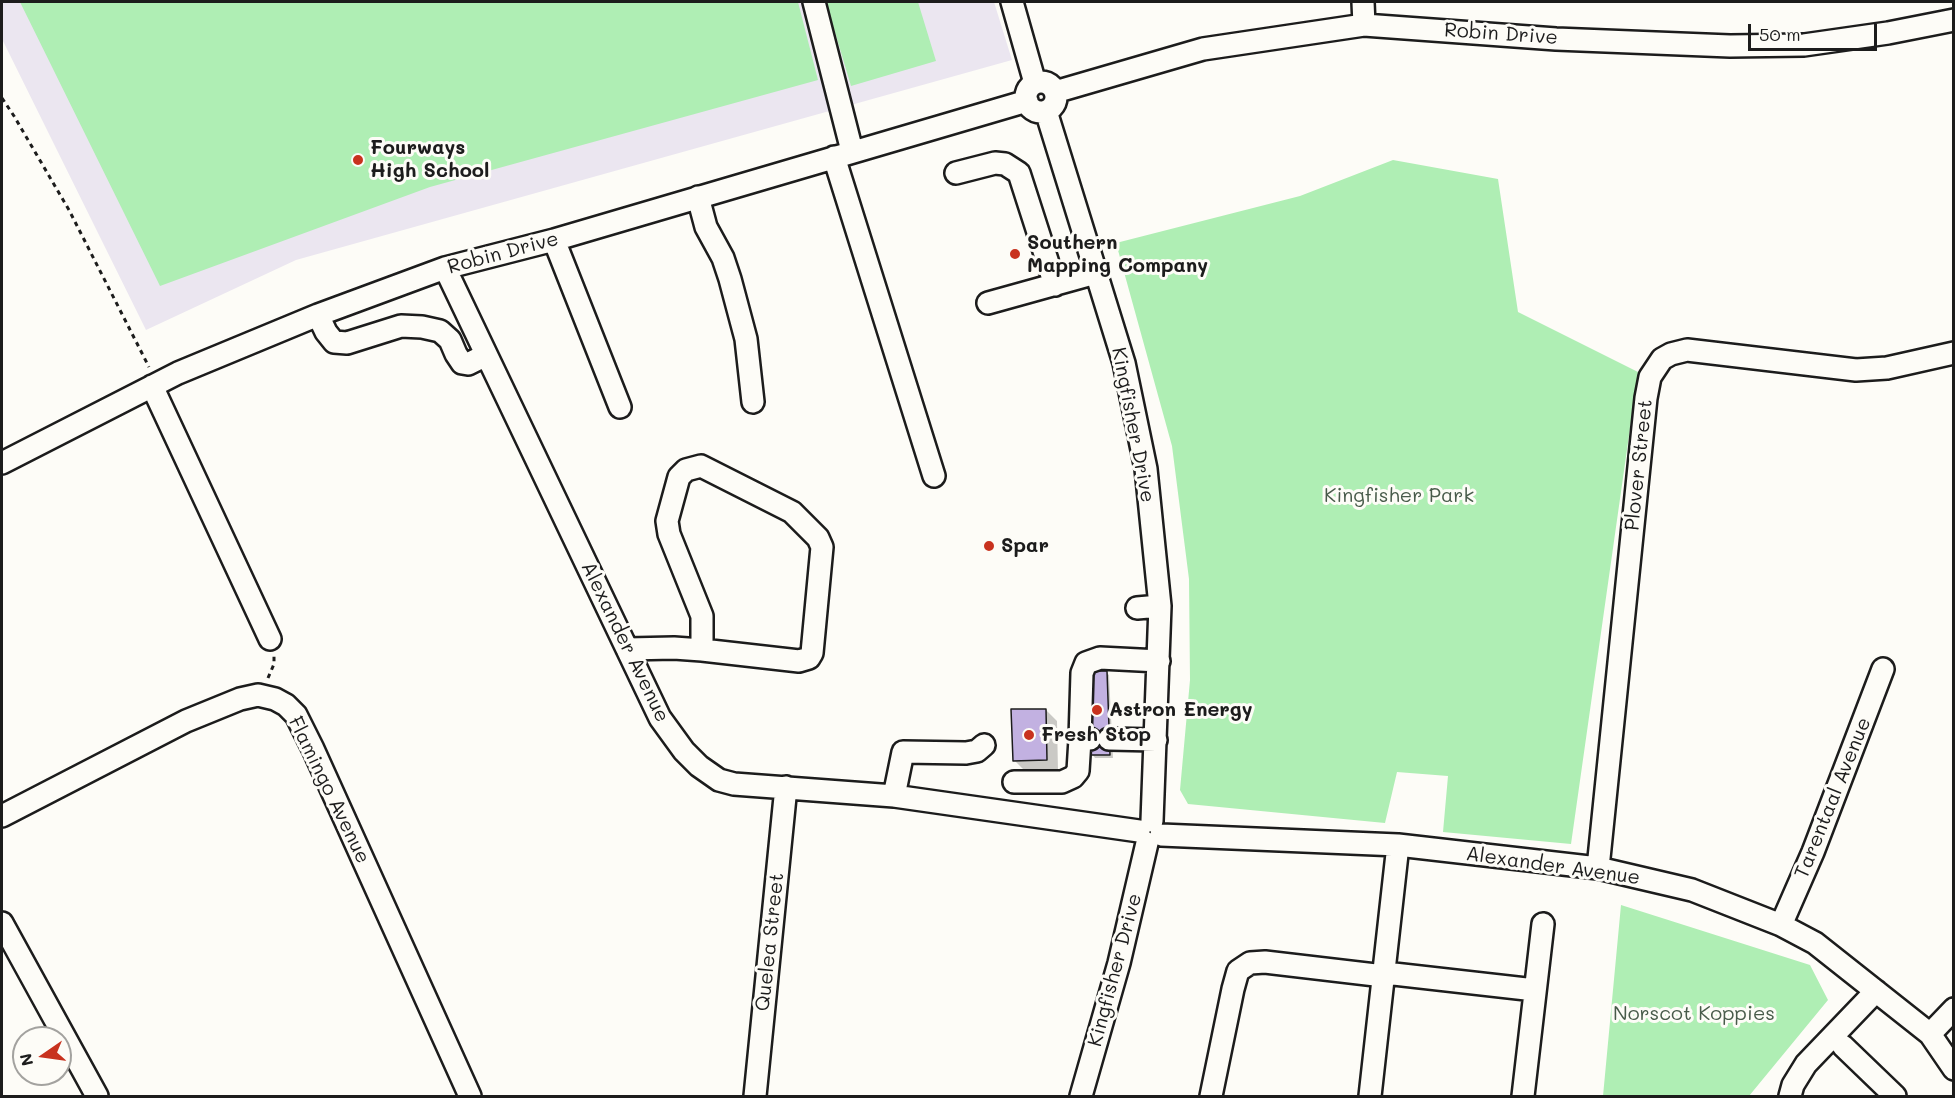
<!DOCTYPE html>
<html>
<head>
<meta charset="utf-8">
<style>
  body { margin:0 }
  #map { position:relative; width:1955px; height:1098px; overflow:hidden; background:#fdfcf7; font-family:Mali,sans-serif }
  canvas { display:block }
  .frame { position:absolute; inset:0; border:3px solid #1c1c1c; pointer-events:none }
  .north { position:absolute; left:12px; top:1026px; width:60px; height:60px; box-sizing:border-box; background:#fdfcf7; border:2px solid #a3a29f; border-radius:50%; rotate:257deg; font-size:16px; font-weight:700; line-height:24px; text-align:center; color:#1c1c1c }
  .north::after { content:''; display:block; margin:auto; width:21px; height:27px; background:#c8321e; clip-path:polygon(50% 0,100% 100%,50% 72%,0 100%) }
  .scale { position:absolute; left:1748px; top:24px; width:129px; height:27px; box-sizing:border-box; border:3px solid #1c1c1c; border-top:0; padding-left:8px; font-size:18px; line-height:21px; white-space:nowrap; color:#1c1c1c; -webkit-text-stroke:4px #fdfcf7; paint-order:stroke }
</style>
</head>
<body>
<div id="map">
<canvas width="1955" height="1098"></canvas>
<div class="frame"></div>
<div class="north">N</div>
<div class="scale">50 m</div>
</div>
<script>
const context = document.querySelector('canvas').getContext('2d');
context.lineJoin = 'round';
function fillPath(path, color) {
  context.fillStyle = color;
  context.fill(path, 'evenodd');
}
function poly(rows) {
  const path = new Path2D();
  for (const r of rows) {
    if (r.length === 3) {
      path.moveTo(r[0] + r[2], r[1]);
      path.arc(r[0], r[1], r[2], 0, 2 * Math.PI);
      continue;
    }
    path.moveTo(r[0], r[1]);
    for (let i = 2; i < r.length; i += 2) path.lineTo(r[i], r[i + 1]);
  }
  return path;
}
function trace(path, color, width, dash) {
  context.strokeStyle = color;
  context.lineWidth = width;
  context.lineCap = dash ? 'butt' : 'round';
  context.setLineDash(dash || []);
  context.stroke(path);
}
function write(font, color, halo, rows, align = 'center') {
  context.font = font + ' Mali,sans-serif';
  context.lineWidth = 6;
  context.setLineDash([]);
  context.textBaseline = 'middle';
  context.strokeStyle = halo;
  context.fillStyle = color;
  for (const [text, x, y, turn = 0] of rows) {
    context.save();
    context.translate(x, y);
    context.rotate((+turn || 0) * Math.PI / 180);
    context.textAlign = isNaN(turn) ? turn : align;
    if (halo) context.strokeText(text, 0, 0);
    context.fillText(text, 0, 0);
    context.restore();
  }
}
fillPath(poly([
  [2,2,994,2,1012,60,296,260,146,330,2,39]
]), '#ebe6f0');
fillPath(poly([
  [20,2,798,2,818,80,430,187,160,286],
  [826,2,918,2,936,61,851,86],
  [1393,160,1498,179,1518,312,1638,372,1571,844,1443,832,1448,776,1397,772,1385,823,1188,804,1180,790,1190,680,1189,579,1172,446,1116,243,1300,196],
  [1621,905,1810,965,1828,1000,1749,1096,1603,1096]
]), '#afeeb4');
fillPath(poly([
  [1106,672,1109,675,1113,758,1095,758,1092,754],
  [1046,710,1057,721,1058,771,1025,771,1014,760]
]), '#0003');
const building = poly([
  [1088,671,1107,671,1110,755,1090,755,1088,671],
  [1011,709,1046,709,1047,760,1013,761,1011,709]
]);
fillPath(building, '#c2b1e1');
trace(building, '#1c1c1c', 1.5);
const minor = poly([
  [814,2,852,151],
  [1012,2,1035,83],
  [1363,2,1364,25],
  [1041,97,15],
  [1055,92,1203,49,1364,25,1556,39,1730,46,1804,45,1888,33,1954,20],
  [1046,111,1124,363,1146,469,1160,606,1152,821],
  [834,157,934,476],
  [956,173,995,163,1005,164,1019,173,1055,285],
  [698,197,706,227,723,258,730,279,746,339,753,402],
  [554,240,620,407],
  [445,268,660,718,684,751,699,766,719,780,734,784,894,796,1139,831],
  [988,303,1096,273],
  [318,315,326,332,334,342,347,343,401,326,422,327,440,331,450,340,456,354,462,363,468,364,486,355],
  [152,386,270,639],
  [2,463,178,373,318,315,445,268,554,240,1027,101],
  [1137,608,1160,606],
  [627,649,674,648,702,650,702,616,669,534,667,521,679,477,686,470,701,466,792,512,818,538,822,547,812,653,809,658,799,661,702,650],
  [1080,739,1082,673,1086,663,1100,658,1159,661],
  [1109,739,1156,740],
  [1014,782,1062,782,1073,777,1078,771,1080,739,1090,739],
  [894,796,903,752,966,753,977,751,984,745],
  [2,816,186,721,240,699,258,695,275,699,286,705,296,715,313,749,470,1096],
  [1161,835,1398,845,1598,868,1692,890,1781,925,1815,943,1930,1034,1954,1069],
  [1598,868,1646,398,1650,377,1662,359,1671,354,1687,350,1856,370,1887,368,1954,353],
  [2,923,97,1096],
  [1781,925,1813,852,1883,669],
  [1385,973,1535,990],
  [1930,1034,1954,1009],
  [1843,1046,1895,1096],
  [755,1096,786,787],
  [1081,1096,1119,963,1147,843],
  [1211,1096,1233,989,1238,971,1250,963,1265,962,1384,976],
  [1370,1096,1398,845],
  [1523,1096,1543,924],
  [1790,1096,1793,1085,1806,1064,1876,991]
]);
trace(minor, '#1c1c1c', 26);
trace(poly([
  [2,98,14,116,69,210,149,367],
  [268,678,274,664,274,656]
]), '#1c1c1c', 3, [4.5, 4.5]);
trace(minor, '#fdfcf7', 21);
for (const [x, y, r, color] of [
  [358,160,6,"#c8321e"],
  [1015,254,6,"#c8321e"],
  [989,546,6,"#c8321e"],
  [1097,710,6,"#c8321e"],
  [1029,735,6,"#c8321e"]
]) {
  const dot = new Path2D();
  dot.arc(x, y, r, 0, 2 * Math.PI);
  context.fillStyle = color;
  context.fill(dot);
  trace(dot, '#fdfcf7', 2);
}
write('20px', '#1c1c1c', '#fdfcf7', [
  ["Robin Drive",1501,34,4],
  ["Robin Drive",503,253,-15],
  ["Kingfisher Drive",1133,425,79],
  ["Plover Street",1639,465,-84],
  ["Alexander Avenue",625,642,64],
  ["Flamingo Avenue",329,790,64],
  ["Tarentaal Avenue",1833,798,-68],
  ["Alexander Avenue",1553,866,8],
  ["Quelea Street",770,942,-84],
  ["Kingfisher Drive",1115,970,-75]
]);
write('bold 20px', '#1c1c1c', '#fdfcf7', [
  ["Fourways",370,148],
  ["High School",370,171],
  ["Southern",1027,243],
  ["Mapping Company",1027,266],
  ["Spar",1001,546],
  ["Astron Energy",1109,710],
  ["Fresh Stop",1041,735]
], 'left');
write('20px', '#485b4a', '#fdfcf7', [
  ["Kingfisher Park",1399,496],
  ["Norscot Koppies",1694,1014]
]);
</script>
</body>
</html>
